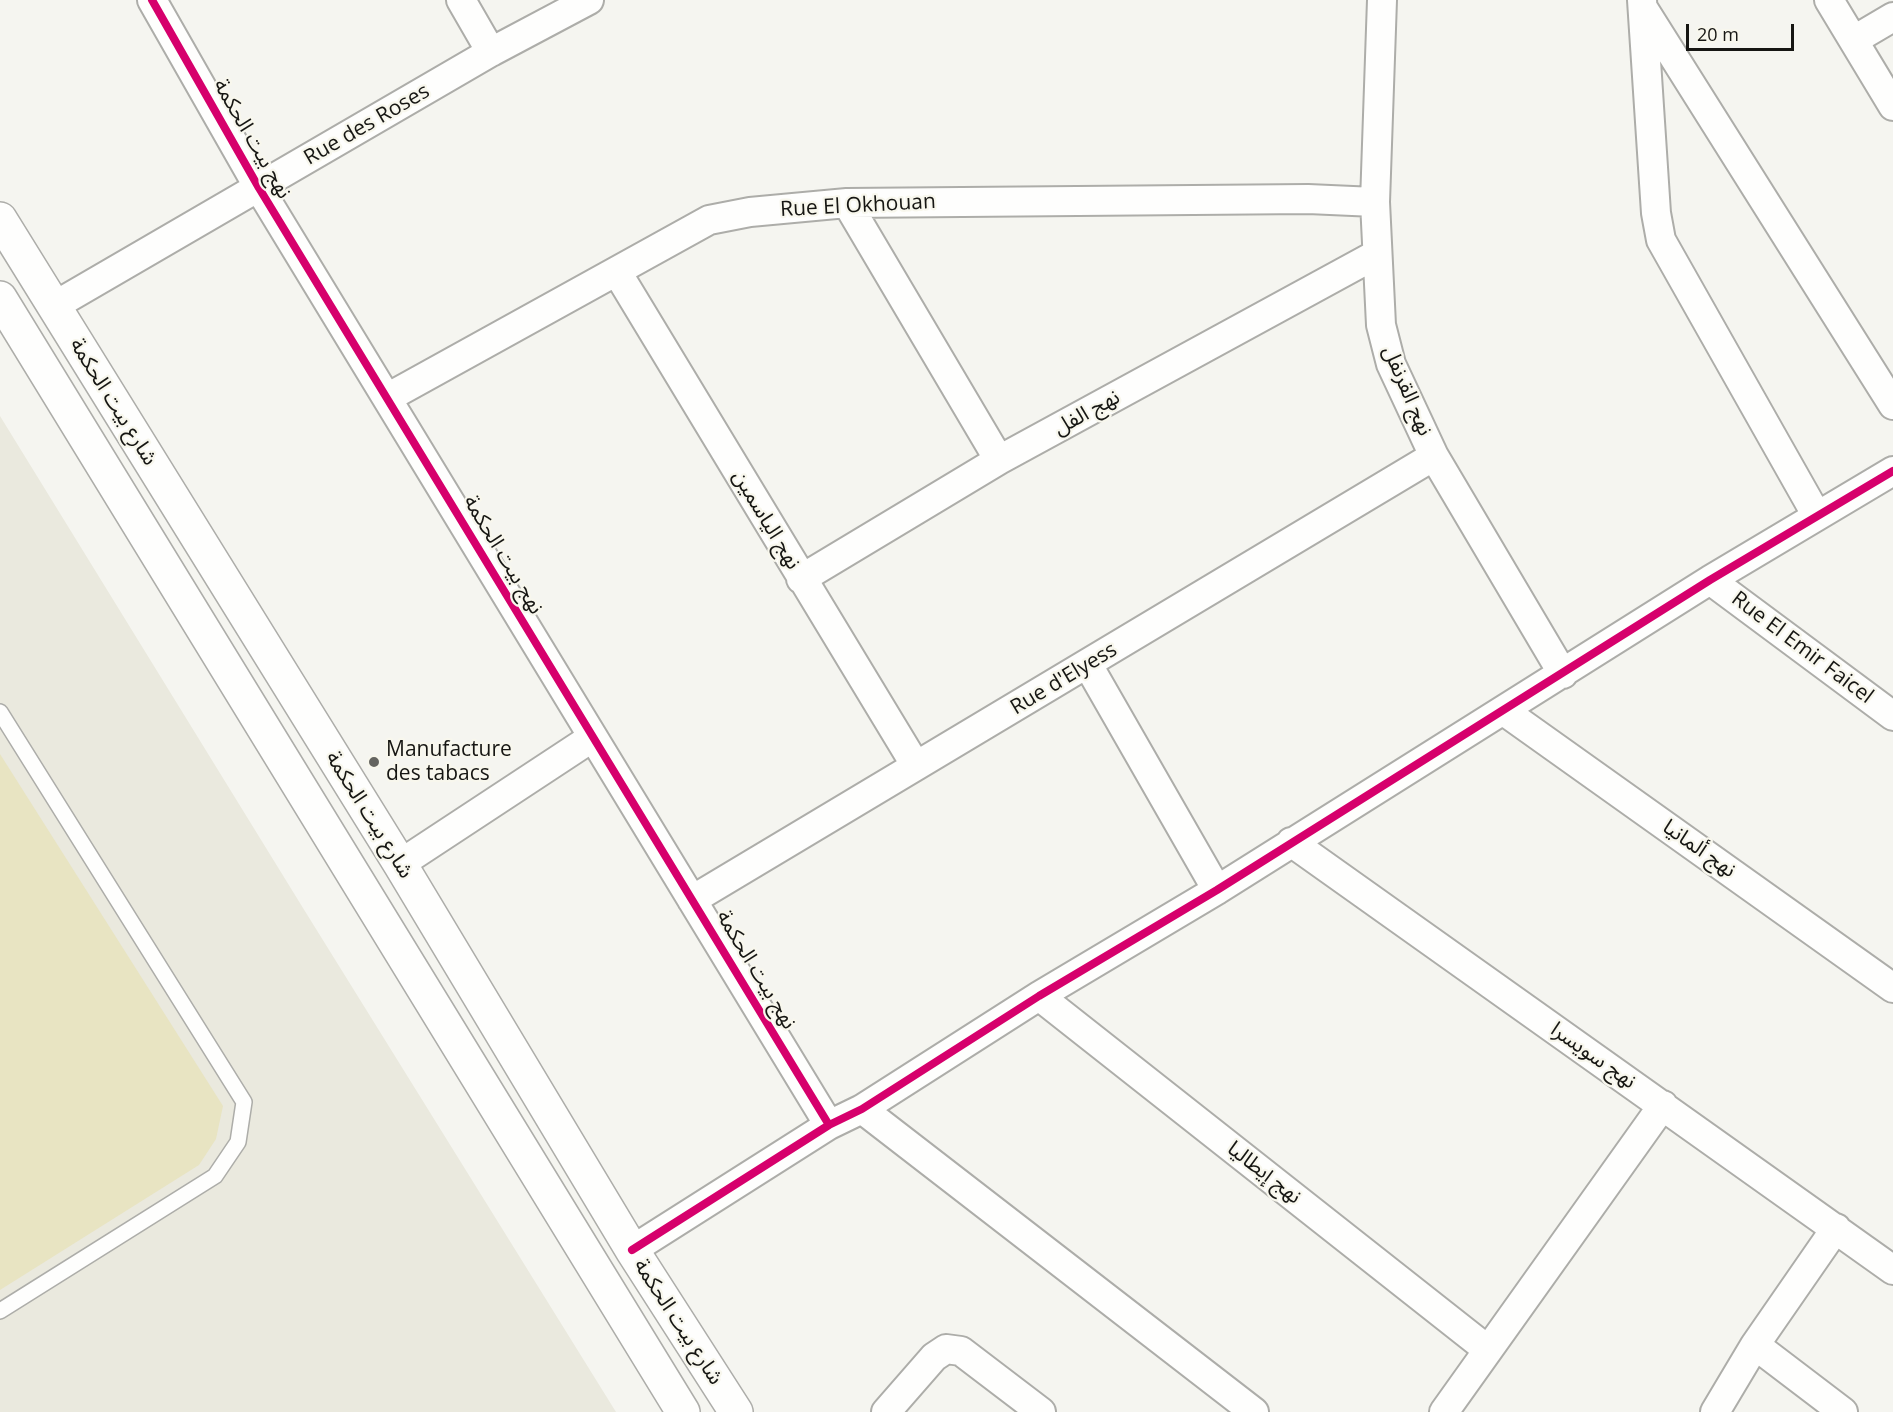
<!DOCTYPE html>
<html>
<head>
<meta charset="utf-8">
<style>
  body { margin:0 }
  #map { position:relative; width:1893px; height:1412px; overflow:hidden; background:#f5f5f0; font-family:"Open Sans",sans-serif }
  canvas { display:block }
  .scale { position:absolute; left:1686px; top:24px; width:108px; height:27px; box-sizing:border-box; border:3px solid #161613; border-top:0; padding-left:8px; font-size:18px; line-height:21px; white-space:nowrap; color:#161613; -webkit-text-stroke:4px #f8f7ed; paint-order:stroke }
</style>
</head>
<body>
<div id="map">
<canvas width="1893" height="1412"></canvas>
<div class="scale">20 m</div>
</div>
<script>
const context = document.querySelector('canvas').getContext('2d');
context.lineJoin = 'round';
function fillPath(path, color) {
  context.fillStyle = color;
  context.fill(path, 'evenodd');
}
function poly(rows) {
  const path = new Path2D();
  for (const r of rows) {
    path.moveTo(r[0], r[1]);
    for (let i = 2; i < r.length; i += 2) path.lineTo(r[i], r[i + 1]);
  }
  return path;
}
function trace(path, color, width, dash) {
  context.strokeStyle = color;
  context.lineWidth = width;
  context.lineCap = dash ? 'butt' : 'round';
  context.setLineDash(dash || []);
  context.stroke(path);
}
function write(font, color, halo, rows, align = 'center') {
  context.font = font + ' "Open Sans","Noto Sans Arabic",sans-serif';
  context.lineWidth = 4.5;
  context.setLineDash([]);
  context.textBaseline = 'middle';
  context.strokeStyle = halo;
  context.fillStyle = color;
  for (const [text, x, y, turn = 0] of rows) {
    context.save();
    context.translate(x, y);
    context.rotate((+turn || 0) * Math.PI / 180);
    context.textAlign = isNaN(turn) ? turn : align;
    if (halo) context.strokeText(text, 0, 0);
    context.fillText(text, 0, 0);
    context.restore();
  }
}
fillPath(poly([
  [0,416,303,908,616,1412,0,1412]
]), '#eae9de');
fillPath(poly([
  [0,754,223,1106,216,1139,199,1165,0,1290]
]), '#e8e4c2');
const lane = poly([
  [0,712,244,1102,238,1142,215,1176,0,1311]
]);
const street = poly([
  [152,0,259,188,829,1125],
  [461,0,491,52],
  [1382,0,1375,202,1381,325,1391,364,1434,456,1563,674],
  [1642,0,1656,213,1661,240,1817,516],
  [1829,0,1893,106],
  [1643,8,1893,405],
  [1854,40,1893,17],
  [847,203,999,460],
  [617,272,916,766],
  [54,306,491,52,589,0],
  [387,398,709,220,750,212,847,203,1308,199,1375,202],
  [801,579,999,460,1377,254],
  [1710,580,1893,716],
  [1088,665,1217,890],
  [1504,711,1893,988],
  [1291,842,1893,1270],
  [400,864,593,737],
  [692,900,1434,456],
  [1039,996,1488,1350],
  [862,1109,1254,1412],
  [632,1250,829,1125,862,1109,1039,996,1217,890,1710,580,1893,471],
  [1755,1345,1843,1412],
  [886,1412,934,1357,946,1349,961,1351,1041,1412],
  [1444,1412,1663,1105],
  [1715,1412,1755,1345,1836,1228]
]);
const primary = poly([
  [0,219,400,864,632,1250,736,1412],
  [0,298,683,1412]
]);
trace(lane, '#adada9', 18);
trace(street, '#adada9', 32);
trace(primary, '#adada9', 36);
trace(lane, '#fefefd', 15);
trace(street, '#fefefd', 28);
trace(primary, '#fefefd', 33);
trace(poly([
  [152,0,259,188,829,1125],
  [632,1250,829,1125,862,1109,1039,996,1217,890,1710,580,1893,471]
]), '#d6006c', 8);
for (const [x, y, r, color] of [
  [374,762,6,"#646460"]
]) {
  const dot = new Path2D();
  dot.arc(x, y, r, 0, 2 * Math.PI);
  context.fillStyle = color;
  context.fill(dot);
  trace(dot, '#f8f7ed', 2);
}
write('21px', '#161613', '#f8f7ed', [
  ["Rue des Roses",367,125,-30],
  ["نهج بيت الحكمة",252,139,60],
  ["Rue El Okhouan",858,206,-3],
  ["نهج القرنفل",1407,391,67],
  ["شارع بيت الحكمة",113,402,58],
  ["نهج الفل",1087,413,-29],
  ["نهج الياسمين",766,520,59],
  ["نهج بيت الحكمة",503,555,59],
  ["Rue El Emir Faicel",1802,648,37],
  ["Rue d'Elyess",1064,679,-31],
  ["شارع بيت الحكمة",369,815,58],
  ["نهج ألمانيا",1699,849,35],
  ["نهج بيت الحكمة",756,970,59],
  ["نهج سويسرا",1593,1056,35],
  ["نهج إيطاليا",1264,1173,38],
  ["شارع بيت الحكمة",678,1322,57]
]);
write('21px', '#161613', '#f8f7ed', [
  ["Manufacture",386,750],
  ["des tabacs",386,774]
], 'left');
</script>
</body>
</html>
